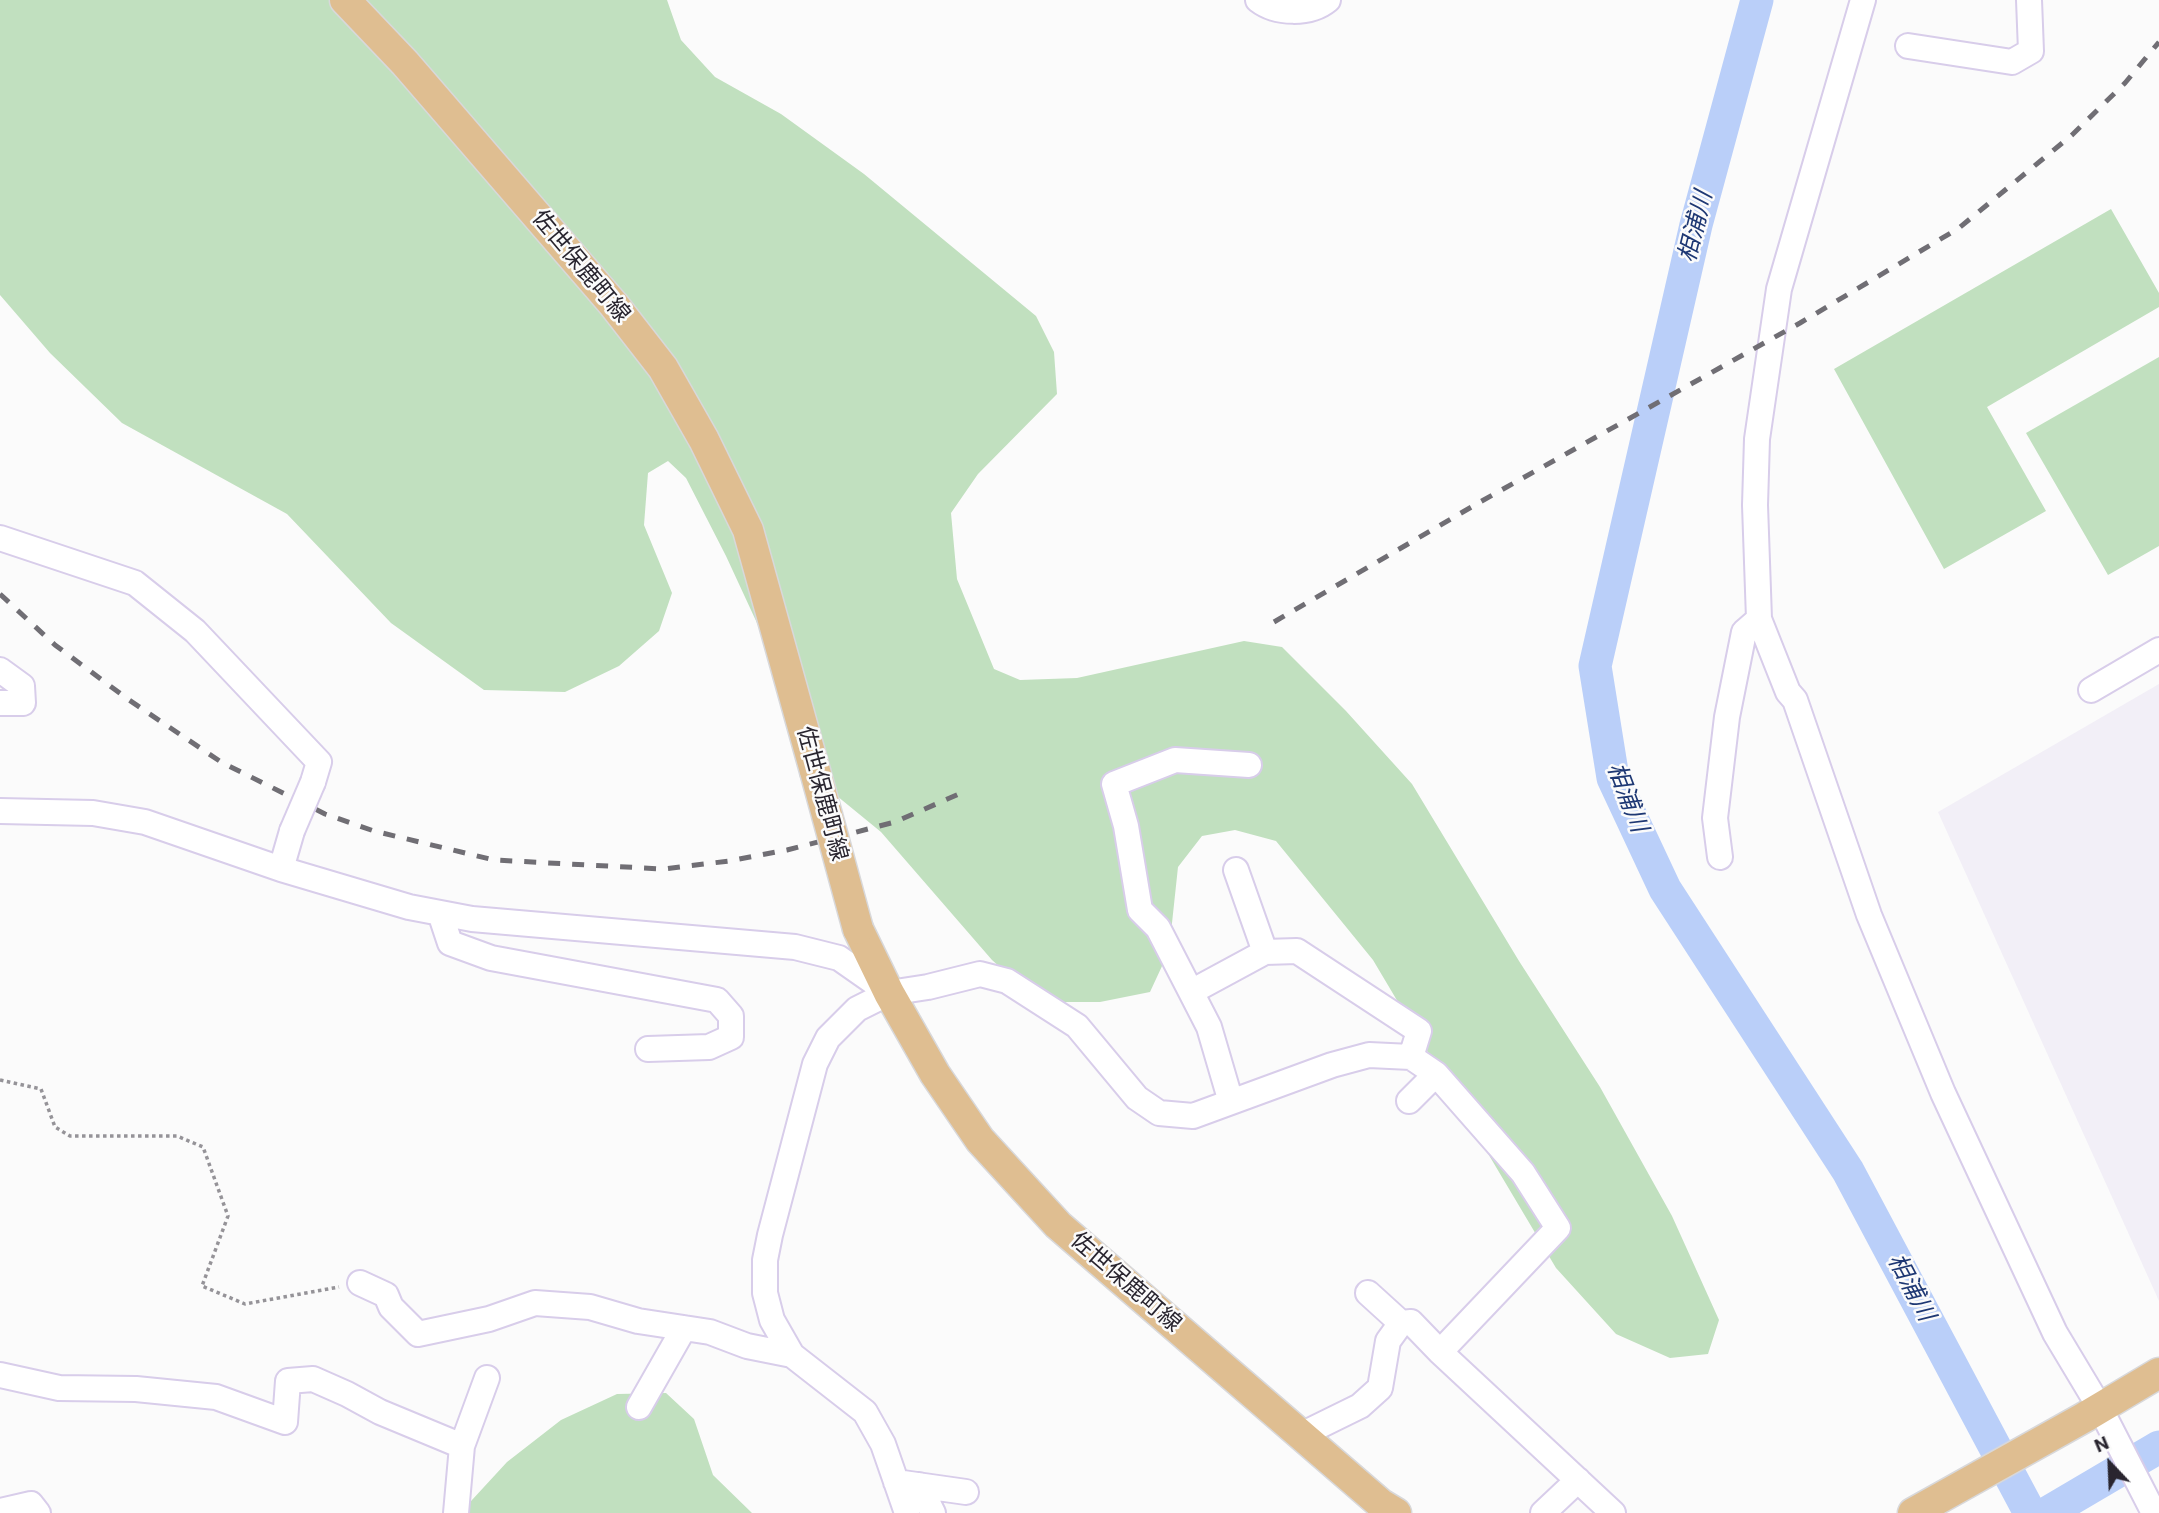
<!DOCTYPE html>
<meta charset="utf-8">
<style>
body{margin:0}
#map{position:relative;width:2159px;height:1513px;overflow:hidden;background:#fbfbfb;font-family:Roboto,sans-serif}
canvas{display:block}
.north{position:absolute;left:2075px;top:1429px;width:70px;height:70px;-webkit-text-stroke:5px #fbfbfb;paint-order:stroke;rotate:337deg;font-size:19px;font-weight:700;line-height:28px;text-align:center;color:#29252f}
.north::after{content:'';display:block;margin:auto;width:24px;height:32px;background:#29252f;clip-path:polygon(50% 0,100% 100%,50% 72%,0 100%)}
</style>
<div id="map">
<canvas width="2159" height="1513"></canvas>
<div class="north">N</div>
</div>
<script>
const c = document.querySelector('canvas').getContext('2d');
c.lineJoin = 'round';
function paint(path, color) { c.fillStyle = color; c.fill(path, 'evenodd'); }
function stroke(path, color, width, dash) { c.strokeStyle = color; c.lineWidth = width; c.lineCap = dash ? 'butt' : 'round'; c.setLineDash(dash || []); c.stroke(path); }
function write(font, color, halo, rows, align = 'center') {
  c.font = font + ' Roboto,"Noto Sans JP",sans-serif'; c.lineWidth = 5; c.setLineDash([]); c.textBaseline = 'middle'; c.strokeStyle = halo; c.fillStyle = color; for (const [text, x, y, turn = 0] of rows) {
    c.save(); c.translate(x, y); c.rotate((+turn || 0) * Math.PI / 180); c.textAlign = isNaN(turn) ? turn : align; if (halo) c.strokeText(text, 0, 0); c.fillText(text, 0, 0); c.restore();
  }
}
paint(new Path2D(`
 M 2159,684 L 2159,1301 L 1938,812 Z`), '#f2eff7');
paint(new Path2D(`
 M 0,0 L 667,0 L 681,40 L 715,77 L 781,114 L 864,174 L 1036,316 L 1054,352 L 1057,394 L 978,474 L 951,513 L 957,579 L 994,669 L 1020,680 L 1077,678 L 1244,641 L 1282,647 L 1346,711 L 1412,784 L 1519,961 L 1600,1087 L 1672,1216 L 1719,1320 L 1708,1354 L 1670,1358 L 1616,1334 L 1556,1268 L 1373,960 L 1276,841 L 1235,830 L 1202,836 L 1178,867 L 1169,951 L 1150,992 L 1100,1002 L 1039,1002 L 992,960 L 881,832 L 837,796 L 726,556 L 686,478 L 668,461 L 648,473 L 644,525 L 672,593 L 659,631 L 619,666 L 565,692 L 484,690 L 391,623 L 287,514 L 122,423 L 50,353 L 0,295 Z
 M 2111,209 L 2159,293 L 2159,307 L 1987,407 L 2046,511 L 1944,569 L 1834,369 Z
 M 2159,357 L 2159,546 L 2108,575 L 2026,433 Z
 M 666,1393 L 694,1419 L 713,1475 L 752,1513 L 460,1513 L 507,1462 L 561,1420 L 617,1394 Z`), '#c1e0bf');
stroke(new Path2D(`
 M 1757,0 L 1696,225 L 1595,666 L 1613,778 L 1665,889 L 1848,1171 L 2030,1513
 M 2047,1513 L 2159,1447`), '#bacff9', 33);
const minor = new Path2D(`
 M 1258,0 C 1276,14 1310,15 1328,0
 M 1863,0 L 1779,289 L 1757,439 L 1755,505 L 1759,619 L 1788,692 L 1795,700 L 1869,915 L 1943,1093 L 2055,1333 L 2100,1408 L 2154,1513
 M 1908,46 L 2012,62 L 2031,51 L 2029,0
 M 0,538 L 135,583 L 195,631 L 319,762 L 313,782
 M 0,670 L 22,686 L 23,703 L 0,703
 M 2091,690 L 2159,650
 M 0,811 L 93,813 L 145,822 L 281,869 L 409,907 L 472,919 L 795,947 L 839,958 L 889,993
 M 1720,857 L 1715,818 L 1727,717 L 1744,632 L 1759,619
 M 281,869 L 292,831
 M 1236,870 L 1265,952
 M 440,913 L 450,943 L 491,958 L 717,1000 L 731,1016 L 731,1037 L 709,1047 L 648,1049
 M 1191,992 L 1158,928 L 1140,910 L 1126,826 L 1114,784 L 1175,760 L 1249,765
 M 1409,1101 L 1436,1074
 M 1231,1102 L 1209,1027 L 1191,992 L 1265,952 L 1297,951 L 1419,1031 L 1411,1057
 M 360,1283 L 386,1295 L 391,1307 L 418,1334 L 489,1319 L 535,1303 L 590,1307 L 638,1321 L 710,1332 L 747,1346 L 792,1355
 M 1368,1293 L 1401,1323 L 1411,1322 L 1440,1352
 M 0,1375 L 59,1388 L 136,1389 L 216,1397 L 285,1422 L 288,1381 L 313,1379 L 347,1394 L 380,1412 L 462,1446
 M 639,1407 L 684,1328
 M 1301,1435 L 1360,1406 L 1380,1388 L 1388,1341 L 1401,1323
 M 896,1482 L 966,1492
 M 919,1485 L 933,1513
 M 0,1511 L 31,1504 L 38,1513
 M 456,1513 L 462,1446 L 487,1378
 M 907,1513 L 883,1444 L 865,1412 L 792,1355 L 772,1320 L 765,1293 L 765,1260 L 770,1235 L 815,1064 L 828,1038 L 857,1009 L 889,993 L 928,987 L 980,974 L 1007,981 L 1077,1026 L 1137,1098 L 1159,1113 L 1193,1116 L 1332,1065 L 1369,1055 L 1411,1057 L 1436,1074 L 1523,1173 L 1558,1228 L 1440,1352 L 1613,1513
 M 1543,1513 L 1578,1480`);
const major = new Path2D(`
 M 345,0 L 405,63 L 614,305 L 663,368 L 704,440 L 748,530 L 815,771
 M 858,929 L 889,993 L 935,1074 L 980,1140 L 1058,1225 L 1381,1504 L 1396,1513
 M 1913,1513 L 2085,1417 L 2159,1373`);
stroke(minor, '#d8cdea', 28);
stroke(major, '#d8d8da', 33);
stroke(new Path2D(`
 M 0,1080 L 41,1089 L 55,1127 L 70,1136 L 177,1136 L 203,1147 L 228,1216 L 202,1286 L 245,1304 L 339,1287`), '#959398', 3.5, [3.5, 3.5]);
stroke(minor, '#fff', 24);
stroke(major, '#dfbe91', 30);
stroke(new Path2D(`
 M 0,594 L 55,645 L 129,700 L 221,762 L 325,814 L 374,831 L 494,860 L 663,869 L 729,861 L 787,850 L 895,822 L 968,790
 M 1274,622 L 1480,502 L 1800,323 L 1959,228 L 2072,135 L 2125,83 L 2159,42`), '#706e74', 5, [12, 12]);
const minorBridge = new Path2D(`
 M 292,831 L 313,782`);
const majorBridge = new Path2D(`
 M 815,771 L 858,929`);
stroke(minorBridge, '#d8cdea', 28, []);
stroke(majorBridge, '#d8d8da', 33, []);
stroke(minorBridge, '#fff', 24);
stroke(majorBridge, '#dfbe91', 30);
write('23px', '#29252f', '#fbfbfb', [
 ["佐世保鹿町線",580,267,50],
 ["佐世保鹿町線",821,794,75],
 ["佐世保鹿町線",1125,1283,41]
]);
write('italic 24px', '#1e3874', '#fbfbfb', [
 ["相浦川",1697,227,-76],
 ["相浦川",1626,798,69],
 ["相浦川",1910,1288,62]
]);
</script>
